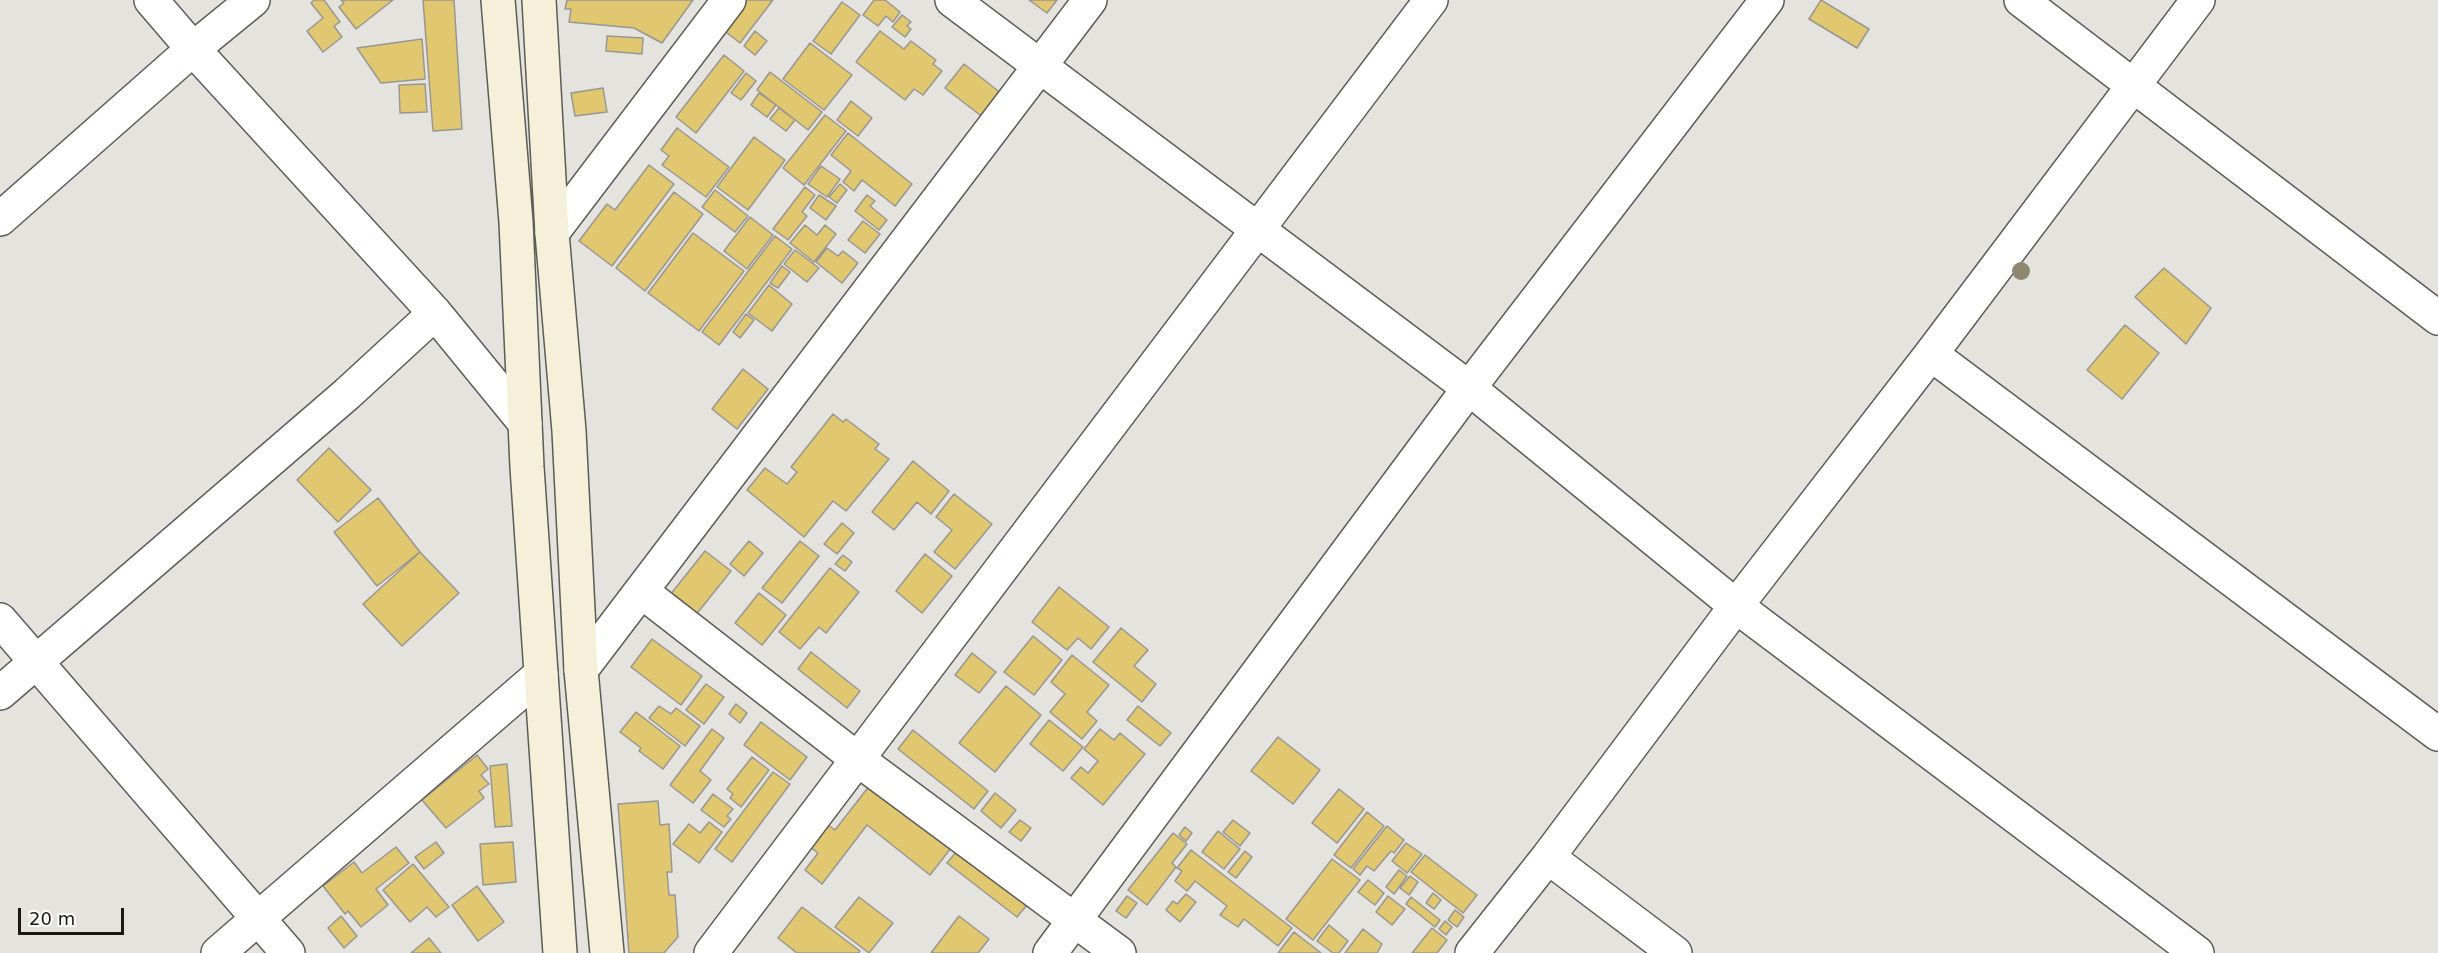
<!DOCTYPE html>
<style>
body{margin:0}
#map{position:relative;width:2438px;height:953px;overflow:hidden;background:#e4e3dd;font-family:"DejaVu Sans",sans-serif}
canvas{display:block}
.scale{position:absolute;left:18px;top:908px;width:106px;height:27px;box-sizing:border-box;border:3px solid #1a1917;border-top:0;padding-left:8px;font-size:18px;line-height:21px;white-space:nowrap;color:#1a1917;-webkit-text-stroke:4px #fff;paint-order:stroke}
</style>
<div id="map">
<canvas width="2438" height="953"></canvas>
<div class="scale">20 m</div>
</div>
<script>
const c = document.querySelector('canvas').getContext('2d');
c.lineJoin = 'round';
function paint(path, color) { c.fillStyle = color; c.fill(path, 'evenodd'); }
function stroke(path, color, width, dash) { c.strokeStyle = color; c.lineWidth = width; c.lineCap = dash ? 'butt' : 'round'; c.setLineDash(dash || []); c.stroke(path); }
const building = new Path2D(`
 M 314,0 L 324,0 L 340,22 L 334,26 L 342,37 L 323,52 L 307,31 L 323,18 L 311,3 Z
 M 341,0 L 393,0 L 356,29 L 339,7 L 344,3 Z
 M 423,0 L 454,0 L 462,129 L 433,131 Z
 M 567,0 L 693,0 L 662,43 L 634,28 L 569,22 L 571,9 L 565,9 Z
 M 744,0 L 773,0 L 740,43 L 722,29 Z
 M 874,0 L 885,0 L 900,12 L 893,22 L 886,16 L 878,26 L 863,15 Z
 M 1029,0 L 1057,0 L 1047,13 Z
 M 1821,0 L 1869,29 L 1857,48 L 1809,19 Z
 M 842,2 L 860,15 L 831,54 L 813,41 Z
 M 902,15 L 911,22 L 907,26 L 911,29 L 905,37 L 892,27 Z
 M 755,31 L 767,41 L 755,55 L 744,46 Z
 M 880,31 L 904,49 L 911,41 L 936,60 L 933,64 L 942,71 L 923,95 L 914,89 L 905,100 L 856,62 Z
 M 607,36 L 643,38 L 642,54 L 606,51 Z
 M 422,39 L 425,79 L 381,83 L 357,48 Z
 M 810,43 L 852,75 L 824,110 L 783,79 Z
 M 724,55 L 744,71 L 696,133 L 676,117 Z
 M 964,64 L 1007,98 L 989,122 L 945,88 Z
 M 770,72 L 822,112 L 808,130 L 757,90 Z
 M 746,73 L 756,81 L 741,100 L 731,93 Z
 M 425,84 L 427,112 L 400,113 L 399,85 Z
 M 603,88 L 607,112 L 575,116 L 571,93 Z
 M 759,93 L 776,105 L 767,117 L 751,105 Z
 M 851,101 L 872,118 L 858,136 L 837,120 Z
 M 779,108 L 795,120 L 786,131 L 770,119 Z
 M 825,115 L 846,131 L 804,185 L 783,168 Z
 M 677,128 L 729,167 L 706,197 L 662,165 L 669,156 L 661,150 Z
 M 848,133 L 912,184 L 895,206 L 862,180 L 854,191 L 843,182 L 851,171 L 831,155 Z
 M 754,137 L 785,160 L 748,210 L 717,187 Z
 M 649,165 L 674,184 L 612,266 L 579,241 L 607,204 L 615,210 Z
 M 821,166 L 840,179 L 827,197 L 808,184 Z
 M 840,184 L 847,190 L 837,203 L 829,197 Z
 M 805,187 L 815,195 L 802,212 L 807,216 L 788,240 L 773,229 Z
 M 715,190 L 748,216 L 735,232 L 702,207 Z
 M 674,192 L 703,214 L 645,291 L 616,268 Z
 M 819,195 L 836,206 L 826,220 L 810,208 Z
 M 867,195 L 875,201 L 870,206 L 887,220 L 879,230 L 855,211 Z
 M 750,217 L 773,235 L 747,269 L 724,251 Z
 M 863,221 L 880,234 L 865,253 L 848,240 Z
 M 805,225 L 817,235 L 825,225 L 836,234 L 814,262 L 790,243 Z
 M 693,233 L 744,271 L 699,331 L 648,293 Z
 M 775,236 L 792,249 L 719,345 L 702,332 Z
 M 827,248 L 838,256 L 843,251 L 858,263 L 842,283 L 816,262 Z
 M 795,250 L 819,268 L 807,282 L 784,264 Z
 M 782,266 L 790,272 L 778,288 L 770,283 Z
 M 2164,268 L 2211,308 L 2186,344 L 2135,297 Z
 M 769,285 L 792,304 L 772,331 L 748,313 Z
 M 746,314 L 754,320 L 740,338 L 733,332 Z
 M 2125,325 L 2159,353 L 2122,399 L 2087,370 Z
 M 743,369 L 768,389 L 737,429 L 712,409 Z
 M 833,414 L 843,422 L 846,419 L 879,444 L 875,449 L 889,459 L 846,511 L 833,501 L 804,537 L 747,490 L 765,468 L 787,484 L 797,472 L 791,467 Z
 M 329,448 L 371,490 L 338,522 L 297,480 Z
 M 913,461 L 949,491 L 931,514 L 917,502 L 894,530 L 872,512 Z
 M 954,494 L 992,524 L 955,569 L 934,552 L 952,530 L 936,517 Z
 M 378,498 L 420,552 L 377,586 L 334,532 Z
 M 842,523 L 854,533 L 837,554 L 824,544 Z
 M 749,541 L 763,553 L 744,576 L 730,564 Z
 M 800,541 L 819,556 L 782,603 L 762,588 Z
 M 705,551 L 731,571 L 695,616 L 670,595 Z
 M 420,552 L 459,593 L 402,646 L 363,604 Z
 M 925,554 L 952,576 L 922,613 L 896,591 Z
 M 843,555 L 852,562 L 845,571 L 835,564 Z
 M 830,568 L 859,592 L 826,633 L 819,627 L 800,649 L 779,632 Z
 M 1059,587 L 1109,627 L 1091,649 L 1078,638 L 1067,650 L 1032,622 Z
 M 759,593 L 786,615 L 762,645 L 735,623 Z
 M 1121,628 L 1148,650 L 1134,666 L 1156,684 L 1142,702 L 1093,662 Z
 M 1033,636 L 1062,660 L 1034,695 L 1004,672 Z
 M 652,639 L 702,676 L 681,705 L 631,667 Z
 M 811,652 L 860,691 L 847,708 L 798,669 Z
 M 972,653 L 996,672 L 979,693 L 955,675 Z
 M 1072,655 L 1109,685 L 1087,712 L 1097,721 L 1082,739 L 1050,712 L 1065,694 L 1051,682 Z
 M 706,684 L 724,697 L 704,724 L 686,710 Z
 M 1006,686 L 1041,715 L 995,772 L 959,743 Z
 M 736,704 L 747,713 L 740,723 L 729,714 Z
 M 659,706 L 671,714 L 676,708 L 700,726 L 685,746 L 649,718 Z
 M 1138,706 L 1171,733 L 1160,746 L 1127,720 Z
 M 636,712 L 680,746 L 663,769 L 639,751 L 641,748 L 620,732 Z
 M 1049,720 L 1083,747 L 1063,771 L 1030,744 Z
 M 761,722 L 807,757 L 790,780 L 744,745 Z
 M 712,729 L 724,738 L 700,771 L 711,780 L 693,803 L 670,785 Z
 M 1100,729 L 1114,740 L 1120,733 L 1145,754 L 1103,805 L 1071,778 L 1081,767 L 1088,773 L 1098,761 L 1084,749 Z
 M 913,730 L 988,791 L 974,809 L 898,749 Z
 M 1278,737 L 1320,770 L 1293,804 L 1251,771 Z
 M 477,755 L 488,769 L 481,775 L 489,784 L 479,791 L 484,798 L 446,828 L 422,800 Z
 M 752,757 L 769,770 L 741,807 L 730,798 L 733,794 L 727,789 Z
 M 507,764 L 512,826 L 495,827 L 490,766 Z
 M 773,772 L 790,784 L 732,862 L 715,849 Z
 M 870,785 L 951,848 L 930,875 L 867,825 L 822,884 L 805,870 L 818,853 L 806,844 L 824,822 L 835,830 Z
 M 1339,789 L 1364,809 L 1337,843 L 1312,823 Z
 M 995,793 L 1016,810 L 1001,828 L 981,811 Z
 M 713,794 L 733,809 L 727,816 L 731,819 L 724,827 L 701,810 Z
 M 658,801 L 660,825 L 669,824 L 672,872 L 667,872 L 669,895 L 675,895 L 678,937 L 664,953 L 629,953 L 618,804 Z
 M 1367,812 L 1384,826 L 1351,868 L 1334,855 Z
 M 1020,820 L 1031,828 L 1021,841 L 1009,832 Z
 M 1233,820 L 1250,833 L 1240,846 L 1223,832 Z
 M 709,822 L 722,832 L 699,863 L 673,844 L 689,824 L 700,833 Z
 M 1387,826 L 1404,840 L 1394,853 L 1391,851 L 1374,871 L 1367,866 L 1360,875 L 1353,869 Z
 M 1185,827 L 1192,833 L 1186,841 L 1179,835 Z
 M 1218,831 L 1240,849 L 1224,869 L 1202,852 Z
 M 1173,833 L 1187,844 L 1172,863 L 1176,867 L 1147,905 L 1128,890 Z
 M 436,842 L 444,853 L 424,869 L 415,857 Z
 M 513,842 L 516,882 L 483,885 L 480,844 Z
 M 1406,843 L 1422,854 L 1407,873 L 1392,861 Z
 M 396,847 L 409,863 L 376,889 L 388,905 L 361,927 L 348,911 L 345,914 L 323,886 L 354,862 L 362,873 Z
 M 1191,850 L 1292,928 L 1278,946 L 1244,919 L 1238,927 L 1220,915 L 1227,906 L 1195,881 L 1187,891 L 1175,881 L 1182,871 L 1177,868 Z
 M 957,851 L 1027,905 L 1017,917 L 947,863 Z
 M 1245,851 L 1252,857 L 1236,878 L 1228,872 Z
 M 1425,855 L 1477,895 L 1463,913 L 1411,872 Z
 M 1332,859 L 1360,880 L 1313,940 L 1286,919 Z
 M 413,864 L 449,907 L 436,917 L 427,907 L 410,922 L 383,890 Z
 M 1399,870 L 1407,876 L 1394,894 L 1386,887 Z
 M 1410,876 L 1418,882 L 1409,895 L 1400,888 Z
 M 1368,880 L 1384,893 L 1375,905 L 1358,892 Z
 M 477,886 L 504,922 L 478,941 L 452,905 Z
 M 1433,893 L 1441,900 L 1434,909 L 1426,903 Z
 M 1186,894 L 1196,902 L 1180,922 L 1166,910 L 1173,901 L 1177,904 Z
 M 1127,896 L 1137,903 L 1126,918 L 1116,911 Z
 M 1388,896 L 1405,909 L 1392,925 L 1376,912 Z
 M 859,897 L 893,923 L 869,953 L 835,927 Z
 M 1411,897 L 1440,920 L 1435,927 L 1406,904 Z
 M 802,907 L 860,951 L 859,953 L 797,953 L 778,938 Z
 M 1455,910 L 1464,917 L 1457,927 L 1448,920 Z
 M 341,916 L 357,936 L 344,948 L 328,928 Z
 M 959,916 L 989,939 L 978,953 L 931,953 Z
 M 1445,921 L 1452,927 L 1446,935 L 1439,929 Z
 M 1329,925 L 1348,941 L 1339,953 L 1333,953 L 1317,941 Z
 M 1432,928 L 1447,940 L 1437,953 L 1412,953 Z
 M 1363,929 L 1382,944 L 1377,953 L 1345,953 Z
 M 1294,932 L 1321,953 L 1278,953 Z
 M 429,938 L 441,953 L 411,953 Z`);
paint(building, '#e1c76f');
stroke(building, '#999792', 1.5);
const street = new Path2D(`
 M 151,0 L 193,49 L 435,313 L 525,423
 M 952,0 L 1469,388 L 1736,606 L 2197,953
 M 2021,0 L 2438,318
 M 0,219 L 193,49 L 253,0
 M 552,233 L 729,0
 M 1931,354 L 2438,734
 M 641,591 L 856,758 L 1119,953
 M 0,620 L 288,953
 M 581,670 L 1090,0
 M 0,693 L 347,394 L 435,313
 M 1548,857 L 1675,953
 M 218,953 L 541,674
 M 711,953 L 1431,0
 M 1050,953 L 1469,388 L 1767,0
 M 1472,953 L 1548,857 L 1736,606 L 1931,354 L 2198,0`);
const secondary = new Path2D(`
 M 498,0 L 516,222 L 527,467 L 560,953
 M 539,0 L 552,233 L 569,431 L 581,670 L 607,953`);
stroke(street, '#5d5c57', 36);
stroke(secondary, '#5d5c57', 36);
stroke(street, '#fff', 33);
stroke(secondary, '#f6f0db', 33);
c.fillStyle = '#8f8871';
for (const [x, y] of [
 [2021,271]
]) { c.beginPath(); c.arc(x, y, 9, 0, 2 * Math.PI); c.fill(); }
</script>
